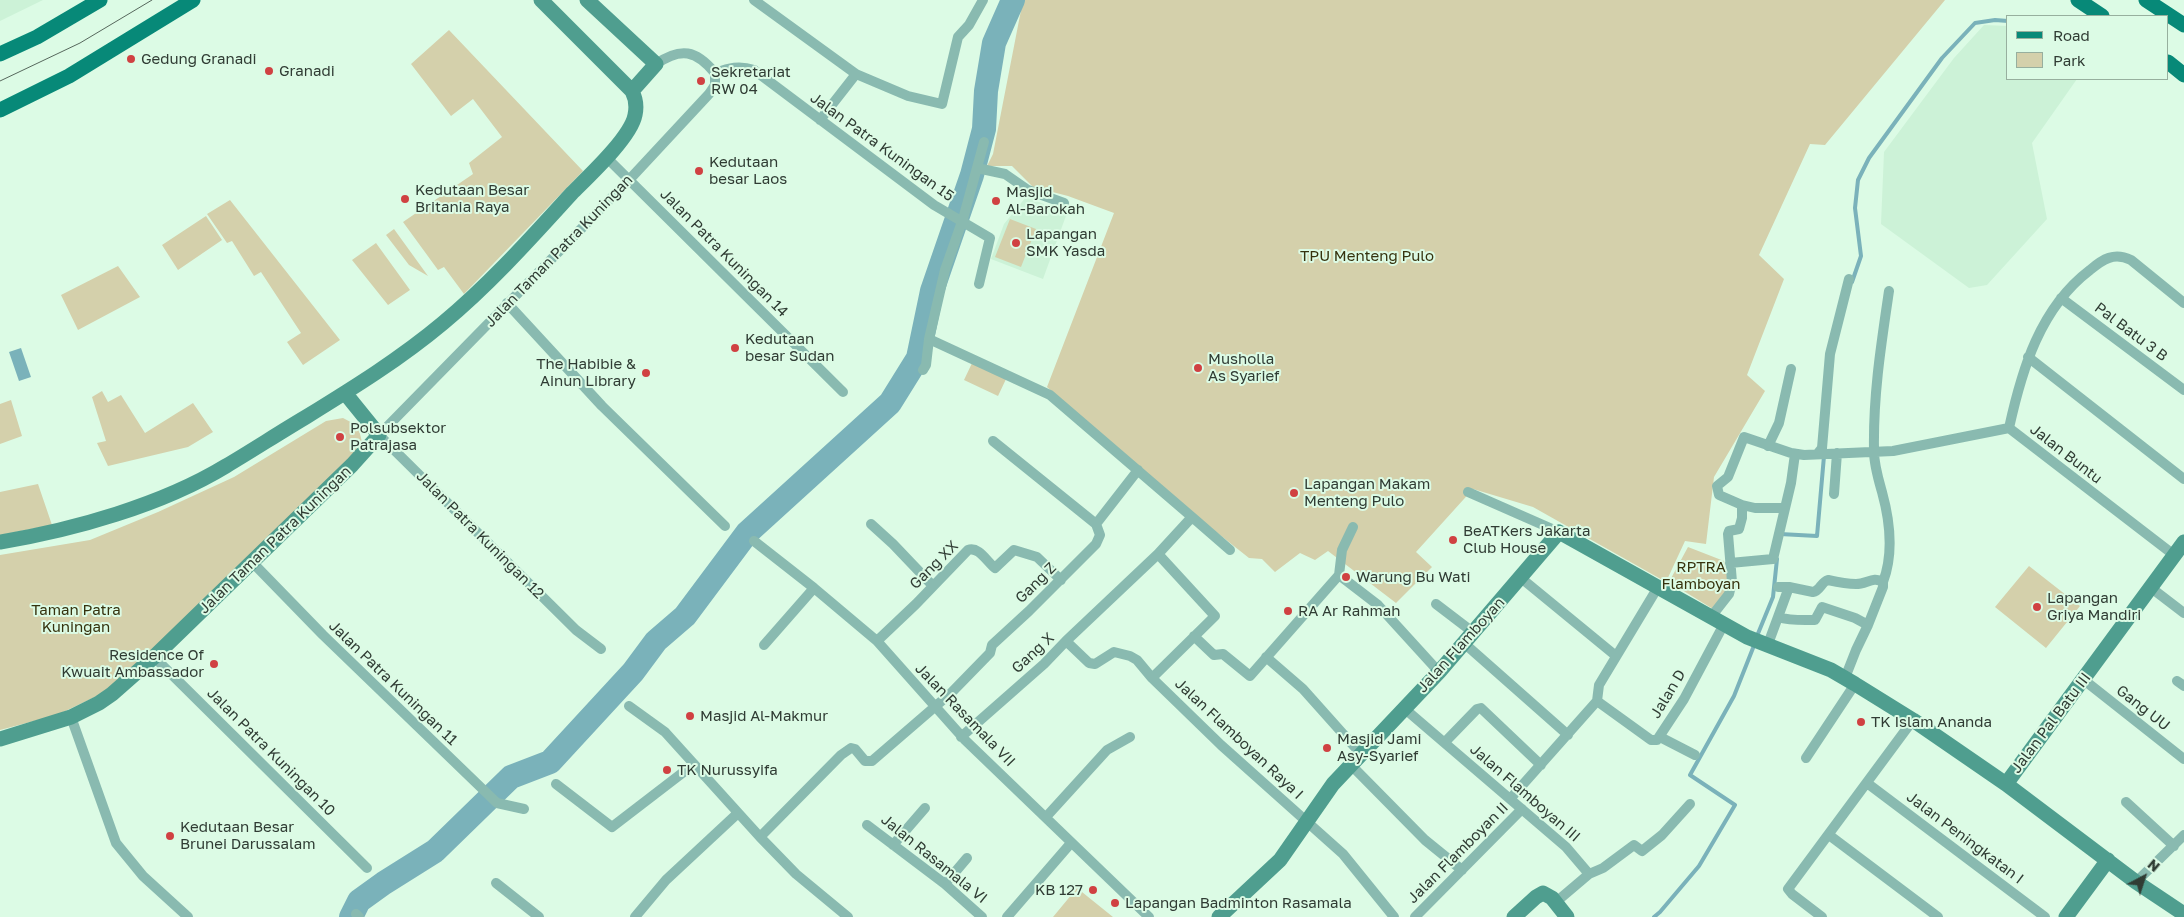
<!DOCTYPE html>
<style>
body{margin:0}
#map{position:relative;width:2184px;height:917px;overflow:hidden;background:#dcfbe5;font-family:"Golos Text",sans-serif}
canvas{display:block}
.legend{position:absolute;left:2006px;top:15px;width:162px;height:65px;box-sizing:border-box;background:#dcfbe5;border:1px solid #97af9e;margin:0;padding:6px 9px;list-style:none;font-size:15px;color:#303c34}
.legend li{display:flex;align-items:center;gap:10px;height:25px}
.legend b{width:25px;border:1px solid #97af9e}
.north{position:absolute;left:2119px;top:852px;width:50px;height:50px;-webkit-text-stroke:4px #dcfbe5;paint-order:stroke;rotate:40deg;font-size:14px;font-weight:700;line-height:20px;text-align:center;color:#303c34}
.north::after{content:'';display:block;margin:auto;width:18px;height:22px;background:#303c34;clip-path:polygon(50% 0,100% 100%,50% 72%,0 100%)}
</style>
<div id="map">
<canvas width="2184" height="917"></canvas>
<ul class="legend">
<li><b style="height:6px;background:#078978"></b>Road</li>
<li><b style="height:14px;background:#d4d0ab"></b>Park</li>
</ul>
<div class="north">N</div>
</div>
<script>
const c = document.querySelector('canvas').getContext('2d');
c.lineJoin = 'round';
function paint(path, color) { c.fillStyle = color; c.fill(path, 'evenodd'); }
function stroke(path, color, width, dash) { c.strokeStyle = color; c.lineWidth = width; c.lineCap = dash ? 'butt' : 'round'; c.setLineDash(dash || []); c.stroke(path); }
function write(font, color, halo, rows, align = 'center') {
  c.font = font + ' "Golos Text",sans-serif'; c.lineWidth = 4; c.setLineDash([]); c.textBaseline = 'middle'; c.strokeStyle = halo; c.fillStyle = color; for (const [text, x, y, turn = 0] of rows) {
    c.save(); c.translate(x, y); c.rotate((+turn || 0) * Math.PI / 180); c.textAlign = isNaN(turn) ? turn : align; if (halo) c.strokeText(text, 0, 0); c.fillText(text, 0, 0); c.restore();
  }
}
paint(new Path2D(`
 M 0,0 L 43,0 L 0,21 Z
 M 1984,25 L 2008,26 L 2008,79 L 2077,79 L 2032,143 L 2047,219 L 1987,285 L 1969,288 L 1881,224 L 1884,152 L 1954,58 Z
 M 1026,197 L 1067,213 L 1043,279 L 991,259 L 1004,224 Z`), '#ccf2d7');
paint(new Path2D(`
 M 1023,0 L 1945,0 L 1825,145 L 1810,144 L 1759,255 L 1784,279 L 1747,375 L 1765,391 L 1714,477 L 1706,544 L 1685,541 L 1666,582 L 1533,507 L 1473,489 L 1416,552 L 1432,567 L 1396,603 L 1328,551 L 1315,560 L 1300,553 L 1275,572 L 1262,559 L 1249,558 L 1138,470 L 1047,387 L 1114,213 L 1068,196 L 1033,187 L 1012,166 L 987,166 L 993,154 Z
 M 449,30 L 583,171 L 464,294 L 444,267 L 438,270 L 403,222 L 473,174 L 469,163 L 502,137 L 473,99 L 451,116 L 411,64 Z
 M 230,200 L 340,340 L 303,365 L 287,342 L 301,333 L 261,272 L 254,276 L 232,241 L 227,243 L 207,214 Z
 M 206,216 L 222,240 L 178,270 L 162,245 Z
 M 1010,219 L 1036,229 L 1021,267 L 995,257 Z
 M 394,229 L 428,276 L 409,265 L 386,235 Z
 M 376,243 L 410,290 L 388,305 L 352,260 Z
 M 118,266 L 140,297 L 78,330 L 61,295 Z
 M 973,361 L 1007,377 L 998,396 L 964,380 Z
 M 102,391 L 108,402 L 121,395 L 145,433 L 193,403 L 213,432 L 188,447 L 108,466 L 97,443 L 106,441 L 92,397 Z
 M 11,400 L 22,436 L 0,444 L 0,404 Z
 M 343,418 L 358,426 L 362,442 L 356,454 L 137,666 L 99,695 L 57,715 L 0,730 L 0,555 L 90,540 L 158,512 L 234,477 L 326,421 Z
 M 38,484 L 52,525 L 0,535 L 0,492 Z
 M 1688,547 L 1724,561 L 1729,587 L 1713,609 L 1669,582 Z
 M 2029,566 L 2080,606 L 2046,648 L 1995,607 Z
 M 1077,888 L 1113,917 L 1053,917 Z`), '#d4d0ab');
paint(new Path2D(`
 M 21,348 L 31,377 L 19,381 L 9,352 Z`), '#7ab2ba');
stroke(new Path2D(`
 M 1852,282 L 1861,256 L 1855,208 L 1858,180 L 1869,158 L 1942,58 L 1975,23 L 1995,20 L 2008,21
 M 1780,534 L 1817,536 L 1824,456
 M 1757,636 L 1773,597 L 1777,559
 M 1654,917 L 1660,912 L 1699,866 L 1735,805 L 1690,775 L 1734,696 L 1755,643`), '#7ab2ba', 4);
stroke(new Path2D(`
 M 351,917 L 359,901 L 384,883 L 435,851 L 511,777 L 550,762 L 633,672 L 656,641 L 685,616 L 747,533 L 890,403 L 918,358 L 932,291 L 972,175 L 984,129 L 986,91 L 994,43 L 1013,0`), '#7ab2ba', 24);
stroke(new Path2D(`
 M 754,0 L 856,74 L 908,96 L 942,104 L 958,37 L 969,25 L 983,0
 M 656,64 C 681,47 696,50 715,73
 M 715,73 C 729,68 739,65 754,70 L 934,205 L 990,238 L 979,284
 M 820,120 L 856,74
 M 984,142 L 963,219 L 945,270 L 929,339 L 1050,395 L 1192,517 L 1158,554
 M 606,157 L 843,392
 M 977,168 L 1005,174 L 1028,190 L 1064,203
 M 2061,298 L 2184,390
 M 507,303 L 602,406 L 725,526
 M 2028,357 L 2184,479
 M 923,370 L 926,365 L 929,339
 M 993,441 L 1096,524
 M 1768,446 L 1779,423 L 1791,369
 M 1818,453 L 1822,448 L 1830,354 L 1849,279
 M 1468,492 L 1559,532
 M 1834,494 L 1837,453
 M 1742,505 L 1755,508 L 1784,508
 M 1192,517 L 1230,550
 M 871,524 L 893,544 L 933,586
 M 754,541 L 814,588 L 877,641 L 965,740 L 1149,917
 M 2174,555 L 2009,428 C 2022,369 2040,308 2090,270 C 2103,259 2114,252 2131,260 L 2184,303
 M 252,562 L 323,635 L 497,803 L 524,809
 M 1730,563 L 1773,559 L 1791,483 L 1795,454
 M 1339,575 L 1378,605 L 1439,672
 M 1339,575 L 1342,550 L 1353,527
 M 1521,578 L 1616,656
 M 1883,582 C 1894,553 1890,521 1882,492 C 1878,478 1874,465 1874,451 C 1873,396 1881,345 1889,291
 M 1778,587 L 1789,587 L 1813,592 C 1820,591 1821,582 1828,580 C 1837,582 1847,584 1856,584 C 1867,584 1873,576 1883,582 L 1883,587 L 1868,625
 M 2150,587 L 2184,613
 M 1436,604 L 1474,633
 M 1711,617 L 1729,594 L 1732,582 L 1728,534 L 1729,531 L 1739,529 L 1742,518 L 1742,505 L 1719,495 L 1717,486 L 1728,477 L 1744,437 L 1791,453 L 1804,455 L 1893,451 L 2009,428
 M 1778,617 L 1789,587
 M 1194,636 L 1214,655 L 1223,654 L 1250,676 L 1339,575
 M 877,641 L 916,604 L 968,550 C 979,546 987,562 995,568 L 1014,550 L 1037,557 L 1061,580
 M 1066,641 L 1158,554 L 1215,616 L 1152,678
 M 1465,644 L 1568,735
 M 1768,644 L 1778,617 C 1791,621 1802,620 1815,620 L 1822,607 L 1855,618 L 1868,625 L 1856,650 L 1845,678
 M 764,645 L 814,588
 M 601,649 L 576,630 L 379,435 L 629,180 L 709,94 L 715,85 L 715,73
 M 154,657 L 367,868
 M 1266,657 L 1303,689 L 1361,754
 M 2084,680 L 2184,759
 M 2177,681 L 2184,686
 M 1597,701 L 1651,740 L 1657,740 L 1684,699 L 1724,624
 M 629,706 L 665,732 L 760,837 L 796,874 L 848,917
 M 1405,709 L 1566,847 L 1589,874
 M 71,717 L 116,843 L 143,876 L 188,917
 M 961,737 L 1044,664 L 1066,641 L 1089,663 L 1095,664 L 1114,652 L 1130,656 L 1137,660 L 1152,678 L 1221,745 L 1343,854 L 1394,917
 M 1660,737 L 1695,755
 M 1445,742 L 1477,709 L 1481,708 L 1541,765
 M 1806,758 L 1855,684
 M 1351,765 L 1425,840 L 1462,870
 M 1867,783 L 2045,917
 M 556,784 L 612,827 L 694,764
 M 1510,799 L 1597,701 L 1599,685 L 1658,587
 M 2126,802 L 2174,846
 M 1046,817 L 1107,750 L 1130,737
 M 867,825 L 945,884 L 982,917
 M 1829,835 L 1938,917
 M 760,837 L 841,755 L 851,748 L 855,749 L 865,761 L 872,761 L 952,692 L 990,653 L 992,645 L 1029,611 L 1096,544 L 1100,535 L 1096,524 L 1138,470
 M 893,845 L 925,808
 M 2136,882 L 2184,835
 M 496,883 L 539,917
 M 945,884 L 967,858
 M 1556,902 L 1589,874 L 1603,868 L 1634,845 L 1642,851 L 1662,835 L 1690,804
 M 356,914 L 359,917
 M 635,917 L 666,880 L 738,813
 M 1007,917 L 1071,843
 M 1415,917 L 1522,809
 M 1822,917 L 1792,894 L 1788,889 L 1913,720`), '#89bab0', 10);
stroke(new Path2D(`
 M 587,0 L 656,64 L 632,91
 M 0,542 C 73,530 162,505 226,466 C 253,450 279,433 306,417 C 353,388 400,359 443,323 C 490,284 531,238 572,193 C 589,176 631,137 635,115 C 637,106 636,99 632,91 L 541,0
 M 0,739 L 71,717 L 99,703 L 112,694 L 154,657 L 352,465 L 379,435 L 345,393
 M 2006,784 L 2184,542
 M 1219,917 L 1280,860 L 1333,784 L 1439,672 L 1559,532 L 1747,637 L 1831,670 L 1855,684 L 1913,720 L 2006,784 L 2136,882 L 2184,914
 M 1514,917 L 1536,897 L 1543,893 L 1552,898 L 1567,917
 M 2066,917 L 2108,860`), '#4f9e8f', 15);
stroke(new Path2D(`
 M 2078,0 L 2102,16
 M 2146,0 L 2184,25
 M 0,54 L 37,37 L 100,0
 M 2168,62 L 2184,75
 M 0,110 L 69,76 L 193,0`), '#078978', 15);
stroke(new Path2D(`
 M 0,81 L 80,43 L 152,0`), '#56675c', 1);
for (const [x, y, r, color] of [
 [131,59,5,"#d04142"],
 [269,71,5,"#d04142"],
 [701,81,5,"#d04142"],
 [699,171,5,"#d04142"],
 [405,199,5,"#d04142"],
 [996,201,5,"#d04142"],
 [1016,243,5,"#d04142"],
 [735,348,5,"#d04142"],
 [1198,368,5,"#d04142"],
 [646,373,5,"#d04142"],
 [340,437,5,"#d04142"],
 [1294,493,5,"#d04142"],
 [1453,540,5,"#d04142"],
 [1346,577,5,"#d04142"],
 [2037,607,5,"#d04142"],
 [1288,611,5,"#d04142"],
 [214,664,5,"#d04142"],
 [690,716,5,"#d04142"],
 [1861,722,5,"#d04142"],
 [1327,748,5,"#d04142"],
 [667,770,5,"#d04142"],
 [170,836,5,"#d04142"],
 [1093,890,5,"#d04142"],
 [1115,903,5,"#d04142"]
]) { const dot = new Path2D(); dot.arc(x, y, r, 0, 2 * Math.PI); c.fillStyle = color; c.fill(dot); stroke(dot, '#dcfbe5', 2); }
write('15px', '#303c34', '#dcfbe5', [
 ["Gedung Granadi",141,59],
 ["Granadi",279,71],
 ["Sekretariat",711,72],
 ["RW 04",711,89],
 ["Kedutaan",709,162],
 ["besar Laos",709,179],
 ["Kedutaan Besar",415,190],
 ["Britania Raya",415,207],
 ["Masjid",1006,192],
 ["Al-Barokah",1006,209],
 ["Lapangan",1026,234],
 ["SMK Yasda",1026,251],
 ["Kedutaan",745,339],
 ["besar Sudan",745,356],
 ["Musholla",1208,359],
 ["As Syarief",1208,376],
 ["The Habibie &",636,364,"right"],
 ["Ainun Library",636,381,"right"],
 ["Polsubsektor",350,428],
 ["Patrajasa",350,445],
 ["Lapangan Makam",1304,484],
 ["Menteng Pulo",1304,501],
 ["BeATKers Jakarta",1463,531],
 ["Club House",1463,548],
 ["Warung Bu Wati",1356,577],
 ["Lapangan",2047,598],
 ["Griya Mandiri",2047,615],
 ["RA Ar Rahmah",1298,611],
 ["Residence Of",204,655,"right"],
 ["Kwuait Ambassador",204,672,"right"],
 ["Masjid Al-Makmur",700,716],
 ["TK Islam Ananda",1871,722],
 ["Masjid Jami",1337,739],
 ["Asy-Syarief",1337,756],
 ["TK Nurussyifa",677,770],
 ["Kedutaan Besar",180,827],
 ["Brunei Darussalam",180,844],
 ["KB 127",1083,890,"right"],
 ["Lapangan Badminton Rasamala",1125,903]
], 'left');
write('15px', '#303c34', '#dcfbe5', [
 ["Jalan Patra Kuningan 15",882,147,36],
 ["Jalan Taman Patra Kuningan",559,251,-46],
 ["Jalan Patra Kuningan 14",724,253,45],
 ["Pal Batu 3 B",2131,332,37],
 ["Jalan Buntu",2066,454,38],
 ["Jalan Patra Kuningan 12",480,535,45],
 ["Jalan Taman Patra Kuningan",275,540,-44],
 ["Gang XX",934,565,-45],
 ["Gang Z",1036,583,-45],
 ["Jalan Flamboyan",1461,645,-48],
 ["Gang X",1033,653,-43],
 ["Jalan Patra Kuningan 11",393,683,44],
 ["Jalan D",1668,694,-59],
 ["Gang UU",2143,708,38],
 ["Jalan Rasamala VII",965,715,46],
 ["Jalan Pal Batu III",2051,723,-53],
 ["Jalan Flamboyan Raya I",1239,739,43],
 ["Jalan Patra Kuningan 10",271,752,45],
 ["Jalan Flamboyan III",1525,793,41],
 ["Jalan Peningkatan I",1965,838,37],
 ["Jalan Flamboyan II",1458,853,-45],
 ["Jalan Rasamala VI",934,859,39]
]);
write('15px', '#36320e', '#dcfbe5', [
 ["TPU Menteng Pulo",1367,256],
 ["RPTRA",1701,567],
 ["Flamboyan",1701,584],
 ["Taman Patra",76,610],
 ["Kuningan",76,627]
]);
</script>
